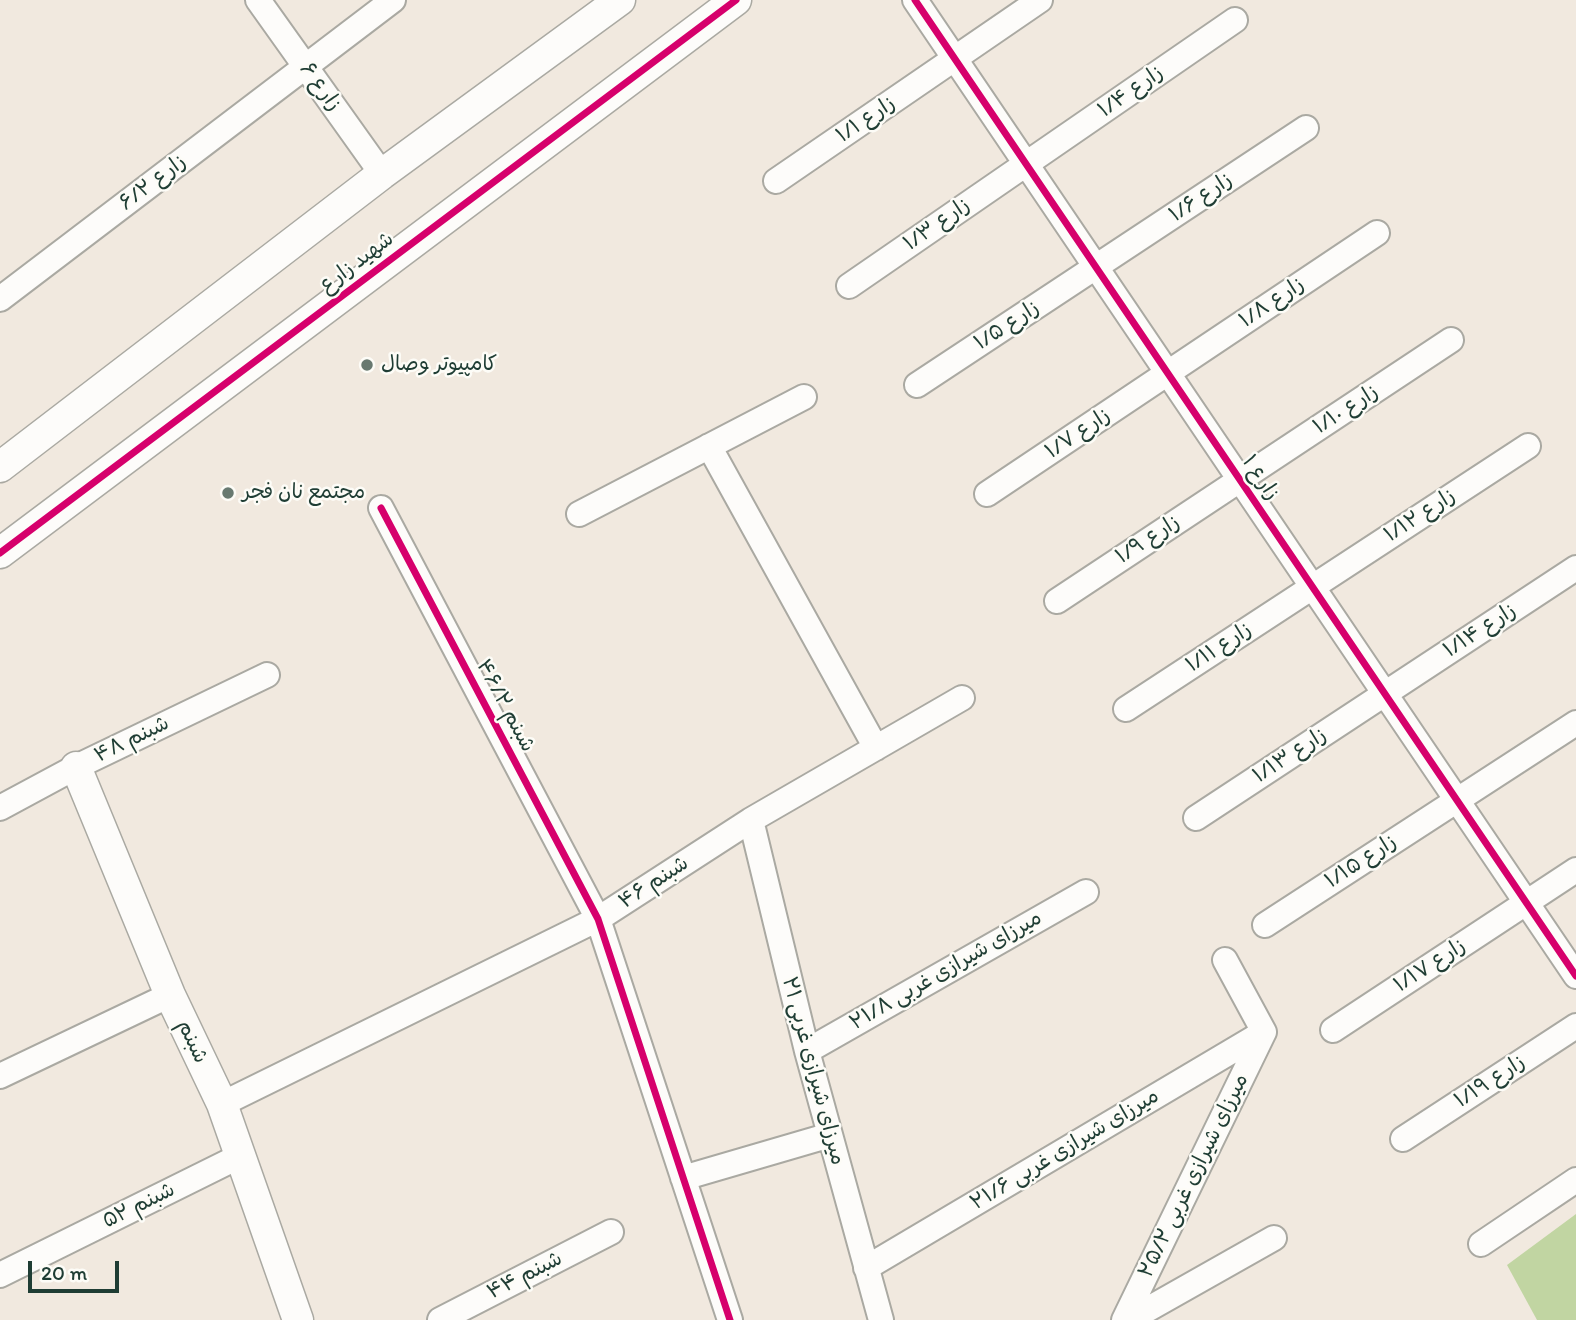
<!DOCTYPE html>
<meta charset="utf-8">
<style>
body{margin:0}
#map{position:relative;width:1576px;height:1320px;overflow:hidden;background:#f1e9df;font-family:Itim,sans-serif}
canvas{display:block}
.scale{position:absolute;left:28px;top:1261px;width:91px;height:32px;box-sizing:border-box;border:4px solid #1f3d34;border-top:0;padding-left:9px;font-size:21px;line-height:24px;white-space:nowrap;color:#1f3d34;-webkit-text-stroke:5px #fdfcf7;paint-order:stroke}
</style>
<div id="map">
<canvas width="1576" height="1320"></canvas>
<div class="scale">20 m</div>
</div>
<script>
const c = document.querySelector('canvas').getContext('2d');
c.lineJoin = 'round';
function paint(path, color) { c.fillStyle = color; c.fill(path, 'evenodd'); }
function stroke(path, color, width, dash) { c.strokeStyle = color; c.lineWidth = width; c.lineCap = dash ? 'butt' : 'round'; c.setLineDash(dash || []); c.stroke(path); }
function write(font, color, halo, rows, align = 'center') {
  c.font = font + ' Itim,"Playpen Sans Arabic",sans-serif'; c.lineWidth = 5; c.setLineDash([]); c.textBaseline = 'middle'; c.strokeStyle = halo; c.fillStyle = color; for (const [text, x, y, turn = 0] of rows) {
    c.save(); c.translate(x, y); c.rotate((+turn || 0) * Math.PI / 180); c.textAlign = isNaN(turn) ? turn : align; if (halo) c.strokeText(text, 0, 0); c.fillText(text, 0, 0); c.restore();
  }
}
paint(new Path2D(`
 M 1576,1214 L 1576,1320 L 1537,1320 L 1507,1265 Z`), '#c1d5a2');
const minor = new Path2D(`
 M 258,0 L 382,174
 M 915,0 L 1576,976
 M 776,181 L 1040,0
 M 849,286 L 1235,20
 M 0,299 L 393,0
 M 917,385 L 1306,128
 M 709,446 L 876,748
 M 987,494 L 1377,233
 M 381,508 L 598,919 L 730,1320
 M 579,514 L 804,397
 M 1057,601 L 1451,340
 M 1126,709 L 1528,446
 M 0,808 L 76,767 L 267,675
 M 1196,818 L 1576,568
 M 751,820 L 807,1051 L 881,1320
 M 1265,925 L 1576,723
 M 1225,960 L 1264,1032
 M 1333,1030 L 1576,870
 M 807,1051 L 1086,892
 M 0,1076 L 170,995
 M 222,1104 L 598,919 L 751,820 L 962,698
 M 1403,1139 L 1576,1026
 M 683,1178 L 820,1138
 M 1481,1244 L 1576,1180
 M 866,1268 L 1264,1032
 M 0,1275 L 240,1156
 M 440,1320 L 611,1232
 M 1124,1320 L 1264,1032
 M 1129,1320 L 1274,1238`);
const tertiary = new Path2D(`
 M 0,467 L 382,174 L 620,0
 M 0,553 L 736,0
 M 76,767 L 170,995 L 222,1104 L 298,1320`);
stroke(minor, '#aaa9a2', 28);
stroke(tertiary, '#aaa9a2', 33);
stroke(minor, '#fdfcfa', 24);
stroke(tertiary, '#fdfcfa', 30);
stroke(new Path2D(`
 M 915,0 L 1576,976
 M 381,508 L 598,919 L 730,1320
 M 0,553 L 736,0`), '#d6006c', 7);
for (const [x, y, r, color] of [
 [367,365,7,"#687970"],
 [228,493,7,"#687970"]
]) { const dot = new Path2D(); dot.arc(x, y, r, 0, 2 * Math.PI); c.fillStyle = color; c.fill(dot); stroke(dot, '#fdfcf7', 2.5); }
write('21px', '#1f3d34', '#fdfcf7', [
 ["۶ زارع",320,87,54],
 ["۱/۴ زارع",1131,92,-35],
 ["۱/۱ زارع",866,120,-34],
 ["۶/۲ زارع",153,183,-37],
 ["۱/۶ زارع",1201,198,-34],
 ["۱/۳ زارع",937,225,-35],
 ["شهید زارع",357,263,-37],
 ["۱/۸ زارع",1272,303,-34],
 ["۱/۵ زارع",1007,326,-33],
 ["۱/۱۰ زارع",1346,410,-33],
 ["۱/۷ زارع",1078,434,-34],
 ["۱ زارع",1260,478,56],
 ["۱/۱۲ زارع",1420,516,-33],
 ["۱/۹ زارع",1148,540,-33],
 ["۱/۱۴ زارع",1480,631,-33],
 ["۱/۱۱ زارع",1219,648,-33],
 ["۴۶/۲ شبنم",505,706,62],
 ["۴۸ شبنم",132,740,-26],
 ["۱/۱۳ زارع",1290,756,-33],
 ["۱/۱۵ زارع",1361,862,-33],
 ["۴۶ شبنم",654,883,-33],
 ["۱/۱۷ زارع",1430,966,-33],
 ["۲۱/۸ میرزای شیرازی غربی",946,971,-30],
 ["شبنم",192,1042,65],
 ["۲۱ میرزای شیرازی غربی",813,1071,75],
 ["۱/۱۹ زارع",1490,1082,-33],
 ["۲۱/۶ میرزای شیرازی غربی",1065,1150,-31],
 ["۲۵/۲ میرزای شیرازی غربی",1194,1176,-64],
 ["۵۲ شبنم",139,1206,-26],
 ["شبنم ۴۴",525,1276,-27]
]);
write('21px', '#1f3d34', '#fdfcf7', [
 ["کامپیوتر وصال",381,365],
 ["مجتمع نان فجر",242,493]
], 'left');
</script>
